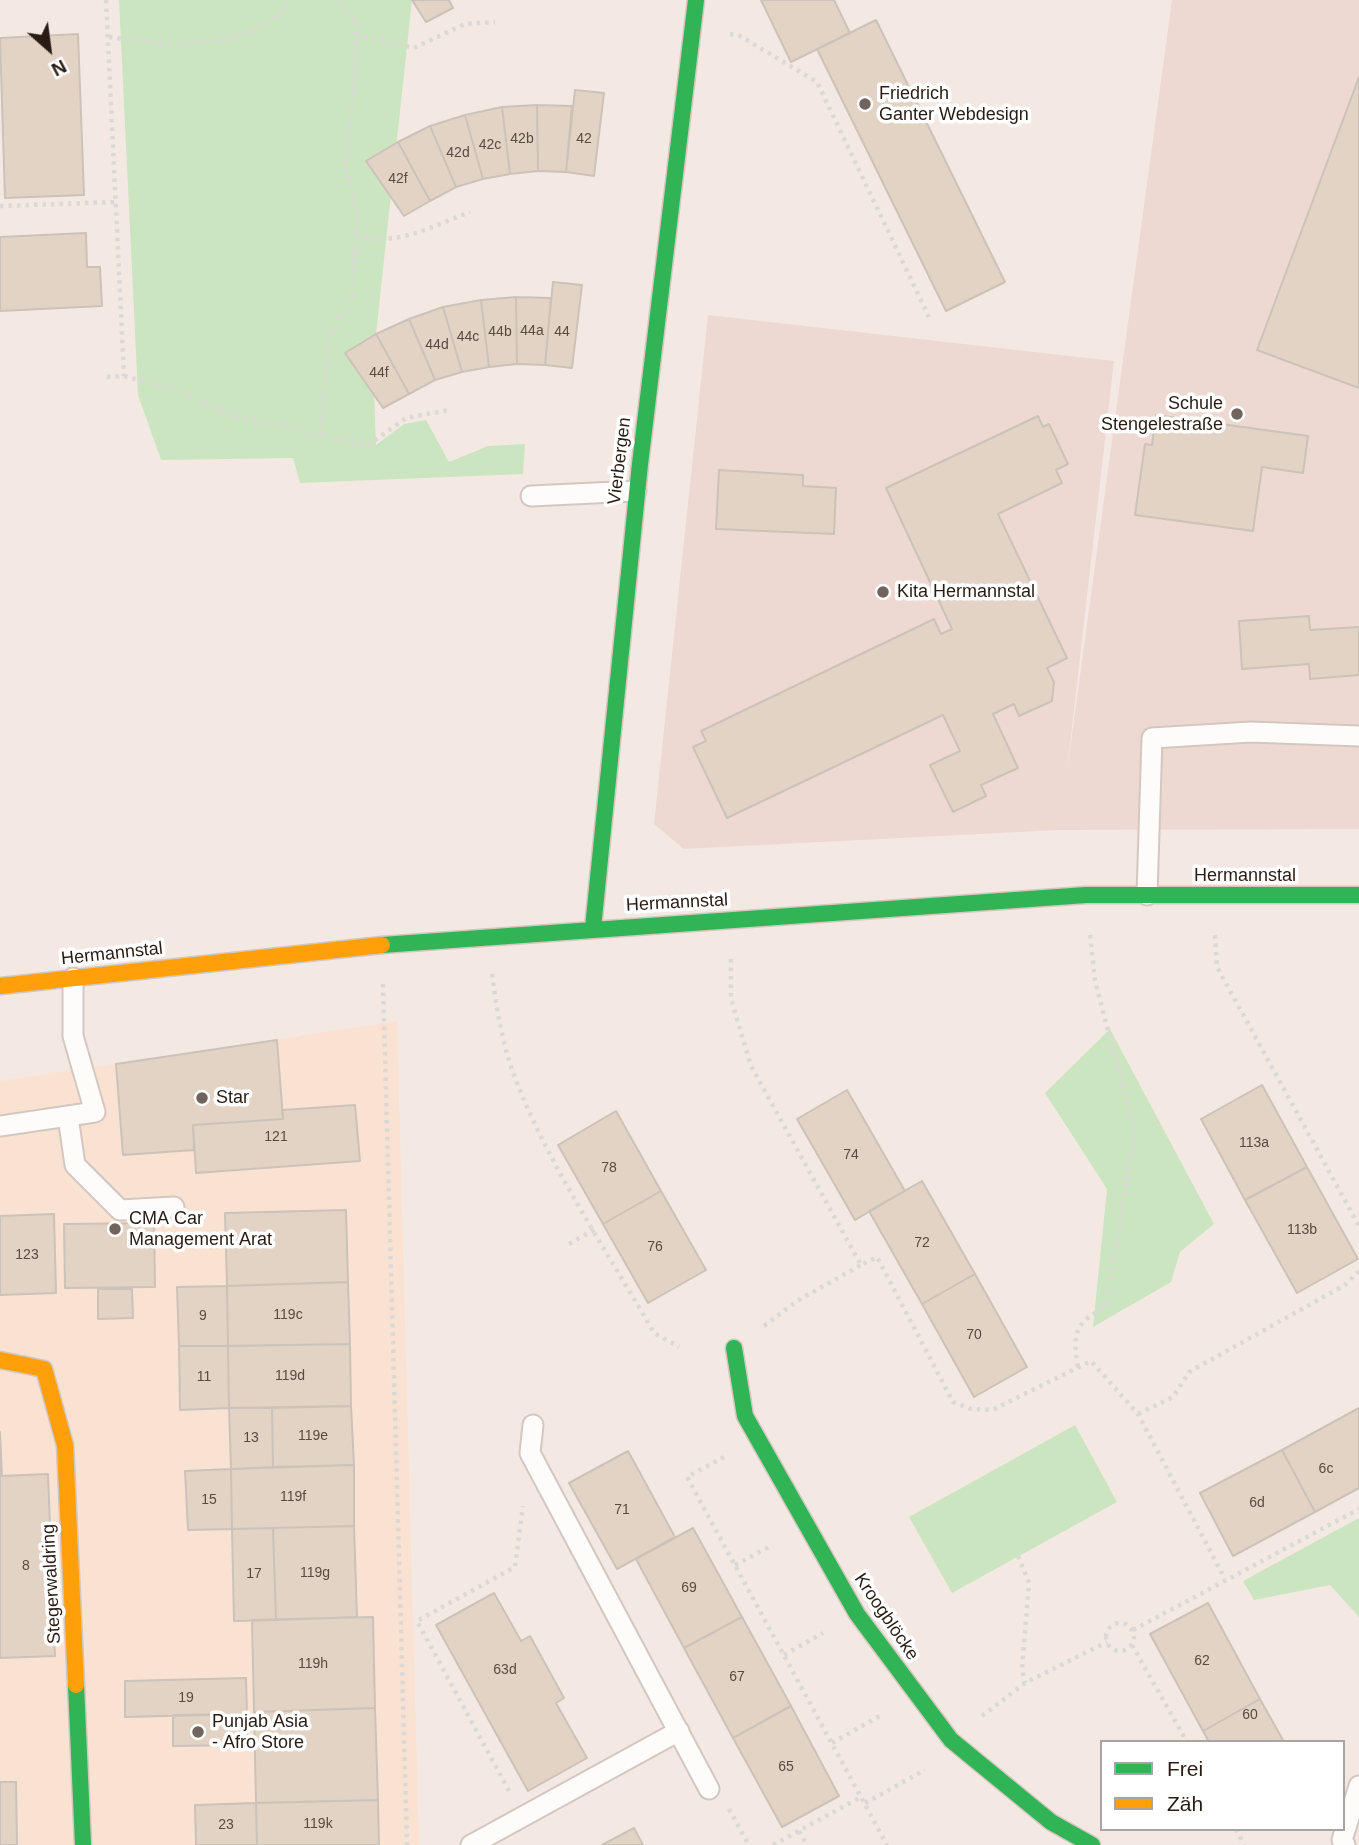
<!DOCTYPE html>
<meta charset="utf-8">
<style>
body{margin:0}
#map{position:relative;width:1359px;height:1845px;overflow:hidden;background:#f4e9e2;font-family:Helvetica,sans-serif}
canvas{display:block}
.legend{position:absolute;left:1100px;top:1740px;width:245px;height:91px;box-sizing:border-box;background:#fff;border:2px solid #a9a4a1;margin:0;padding:9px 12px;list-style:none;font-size:21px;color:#291c14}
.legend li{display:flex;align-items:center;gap:14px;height:35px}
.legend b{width:35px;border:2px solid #a9a4a1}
.north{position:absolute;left:14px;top:14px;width:70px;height:70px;-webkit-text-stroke:5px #fff;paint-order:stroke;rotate:152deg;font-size:19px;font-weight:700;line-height:28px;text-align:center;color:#291c14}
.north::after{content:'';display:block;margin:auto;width:24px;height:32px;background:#291c14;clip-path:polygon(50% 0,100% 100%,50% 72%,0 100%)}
</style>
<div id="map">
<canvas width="1359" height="1845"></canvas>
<ul class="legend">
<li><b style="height:9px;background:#30b455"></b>Frei</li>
<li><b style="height:9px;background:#ff9f0a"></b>Zäh</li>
</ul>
<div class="north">N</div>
</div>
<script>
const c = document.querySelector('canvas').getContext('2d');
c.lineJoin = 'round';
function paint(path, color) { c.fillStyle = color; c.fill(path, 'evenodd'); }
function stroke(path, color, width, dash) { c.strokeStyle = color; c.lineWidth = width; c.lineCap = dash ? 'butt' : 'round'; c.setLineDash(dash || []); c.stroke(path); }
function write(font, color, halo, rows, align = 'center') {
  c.font = font + ' Helvetica,sans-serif'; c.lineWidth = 7; c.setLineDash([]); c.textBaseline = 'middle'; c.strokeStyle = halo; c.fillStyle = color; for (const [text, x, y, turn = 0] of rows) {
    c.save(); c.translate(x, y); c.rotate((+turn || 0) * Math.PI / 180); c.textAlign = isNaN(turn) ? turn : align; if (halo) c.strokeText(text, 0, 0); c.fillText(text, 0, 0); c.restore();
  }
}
paint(new Path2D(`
 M 397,1021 L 419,1845 L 0,1845 L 0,1081 Z`), '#fae2d3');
paint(new Path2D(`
 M 1172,0 L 1359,0 L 1359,829 L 1059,830 L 684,849 L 654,824 L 708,315 L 1114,361 L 1067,771 Z`), '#edd9d2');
paint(new Path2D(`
 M 119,0 L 412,0 L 376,334 L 374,393 L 376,445 L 404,424 L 426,420 L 449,462 L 488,446 L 525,444 L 523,474 L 300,483 L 293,458 L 161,460 L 138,395 Z
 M 1110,1029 L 1214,1224 L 1180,1252 L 1171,1282 L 1093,1327 L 1107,1189 L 1045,1093 Z
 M 1075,1425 L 1117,1502 L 952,1593 L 909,1517 Z
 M 1359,1518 L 1359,1617 L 1330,1585 L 1254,1600 L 1243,1581 Z`), '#cbe5c0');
const building = new Path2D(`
 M 412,0 L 449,0 L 453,8 L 426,22 Z
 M 761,0 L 834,0 L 850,33 L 791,62 Z
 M 876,20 L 1005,282 L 946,311 L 817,49 Z
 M 78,34 L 84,195 L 5,198 L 0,38 Z
 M 1359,77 L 1359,388 L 1257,350 Z
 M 575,90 L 604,93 L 594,176 L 566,172 Z
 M 537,105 L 572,106 L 566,172 L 538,171 Z
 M 537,105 L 538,171 L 510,174 L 502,107 Z
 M 502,107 L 510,174 L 483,179 L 465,115 Z
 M 465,115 L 483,179 L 456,187 L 430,126 Z
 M 430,126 L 456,187 L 430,201 L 398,142 Z
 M 398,142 L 430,201 L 404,216 L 366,161 Z
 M 86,233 L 87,267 L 100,267 L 102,306 L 0,311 L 0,237 Z
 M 553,282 L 582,285 L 572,368 L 545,365 Z
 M 516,297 L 551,298 L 545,365 L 517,364 Z
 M 516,297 L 517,364 L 489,367 L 481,300 Z
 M 481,300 L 489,367 L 462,372 L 443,307 Z
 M 443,307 L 462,372 L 435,380 L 409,319 Z
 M 409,319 L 435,380 L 409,394 L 376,334 Z
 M 376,334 L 409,394 L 383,408 L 345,353 Z
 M 1156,415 L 1308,436 L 1303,473 L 1262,467 L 1253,531 L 1135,515 L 1145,444 L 1152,445 Z
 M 1038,416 L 1043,427 L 1049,424 L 1068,464 L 1056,470 L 1062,483 L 998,514 L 1067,658 L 1047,668 L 1054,682 L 1052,701 L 1019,716 L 1014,704 L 993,714 L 1018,768 L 981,785 L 986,796 L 953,812 L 930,765 L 960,751 L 943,715 L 727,818 L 693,747 L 706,741 L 701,731 L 934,619 L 941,634 L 952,629 L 886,488 Z
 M 719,470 L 803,475 L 803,486 L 836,488 L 834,534 L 716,529 Z
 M 1309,616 L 1310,630 L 1359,627 L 1359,675 L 1310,679 L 1309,664 L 1242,669 L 1239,621 Z
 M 277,1040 L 283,1119 L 193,1125 L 194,1150 L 123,1155 L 116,1064 Z
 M 1262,1085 L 1307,1167 L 1245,1200 L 1201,1119 Z
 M 847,1090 L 905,1191 L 855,1220 L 797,1119 Z
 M 355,1105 L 360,1161 L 196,1173 L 193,1125 L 283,1119 L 282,1110 Z
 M 616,1111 L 661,1191 L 603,1224 L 558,1145 Z
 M 1307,1167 L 1358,1259 L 1297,1293 L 1245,1200 Z
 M 922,1181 L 975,1274 L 922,1304 L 869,1211 Z
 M 661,1191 L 706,1270 L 648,1303 L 603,1224 Z
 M 346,1210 L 348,1282 L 227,1286 L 225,1213 Z
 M 54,1214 L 56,1293 L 0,1295 L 0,1216 Z
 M 154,1223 L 155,1287 L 65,1288 L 64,1224 Z
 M 975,1274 L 1027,1367 L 974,1397 L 922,1304 Z
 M 348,1282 L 350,1344 L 228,1346 L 227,1286 Z
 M 227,1286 L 228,1346 L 179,1346 L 177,1287 Z
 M 98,1289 L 132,1289 L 133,1318 L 98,1319 Z
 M 350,1344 L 351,1406 L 229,1408 L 228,1346 Z
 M 179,1346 L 228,1346 L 229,1408 L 180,1410 Z
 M 351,1406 L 354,1465 L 273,1467 L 272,1408 Z
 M 229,1408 L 272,1408 L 273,1467 L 231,1469 Z
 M 1359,1408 L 1359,1488 L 1315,1512 L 1282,1450 Z
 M 0,1432 L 2,1476 L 48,1474 L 55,1656 L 0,1658 Z
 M 1282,1450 L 1315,1512 L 1233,1556 L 1200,1493 Z
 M 628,1451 L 675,1537 L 617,1569 L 569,1483 Z
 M 354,1465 L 354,1526 L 232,1529 L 231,1469 Z
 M 231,1469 L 232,1529 L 188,1530 L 185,1471 Z
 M 354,1526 L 357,1617 L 276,1620 L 273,1528 Z
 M 273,1528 L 276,1620 L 234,1621 L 232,1529 Z
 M 693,1528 L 742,1617 L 684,1648 L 636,1559 Z
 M 494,1593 L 521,1641 L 530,1636 L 564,1698 L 556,1703 L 587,1758 L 528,1791 L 436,1625 Z
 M 1208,1603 L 1260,1699 L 1203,1731 L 1150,1634 Z
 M 373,1617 L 375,1708 L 254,1712 L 252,1620 Z
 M 742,1617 L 791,1706 L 733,1738 L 684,1648 Z
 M 246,1678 L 247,1714 L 125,1717 L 125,1681 Z
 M 1260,1699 L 1284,1742 L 1209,1742 L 1203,1731 Z
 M 791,1706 L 839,1796 L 782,1827 L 733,1738 Z
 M 375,1708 L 378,1800 L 256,1803 L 254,1712 Z
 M 247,1714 L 247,1745 L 173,1746 L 173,1715 Z
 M 0,1782 L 16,1782 L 17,1845 L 0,1845 Z
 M 378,1800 L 379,1845 L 257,1845 L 256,1803 Z
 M 256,1803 L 257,1845 L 196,1845 L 195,1805 Z
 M 634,1828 L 643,1845 L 602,1845 Z`);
paint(building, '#e2d3c5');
stroke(building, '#ccc2b9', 2);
const lane = new Path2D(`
 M 531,496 L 636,491
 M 1147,895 L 1152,738 L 1251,732 L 1359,736
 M 68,1117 L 75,1165 L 120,1210 L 174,1207
 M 0,1126 L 95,1112 L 73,1036 L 73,978
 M 533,1425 L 530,1453 L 709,1789
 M 471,1845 L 679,1731
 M 1345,1845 L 1342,1840 L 1359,1786`);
const fast = new Path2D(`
 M 593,928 L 640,464 L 696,0
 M 382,945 L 1086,895 L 1359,895
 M 734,1348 L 745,1416 L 857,1614 L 951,1740 L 1051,1822 L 1092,1845
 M 76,1685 L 83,1845`);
const slow = new Path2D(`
 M 0,986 L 382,945
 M 0,1360 L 44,1369 L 65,1445 L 76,1685`);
stroke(lane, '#d3c7c0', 23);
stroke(fast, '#d3c7c0', 19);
stroke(slow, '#d3c7c0', 19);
stroke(new Path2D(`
 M 106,0 L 124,376
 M 730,34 L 740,36 L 817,82 L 929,317
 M 356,35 L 414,48 L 465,24 L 495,22
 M 109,37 C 156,44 215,50 259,28 C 271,22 282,9 292,0
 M 0,206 L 117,202
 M 355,235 C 395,248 433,226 470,212
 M 107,377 L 124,376 L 183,392 L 227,414 L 367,446 L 406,418 L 449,410
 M 321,435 L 328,338 L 352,295 L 357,211 L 345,166 L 355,75 L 356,22 L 338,0
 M 1215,935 L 1217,967 L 1359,1226
 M 731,959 L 731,999 L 751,1066 L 861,1265 L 877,1257 L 953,1402 L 971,1409 L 992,1410 L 1091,1361 L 1138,1414 L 1225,1579
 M 492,974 C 497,1012 503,1048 517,1083 C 551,1169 608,1253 654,1333 L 679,1347
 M 383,984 L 407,1845
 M 569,1244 L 595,1229
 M 764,1326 L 797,1301 L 861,1265
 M 1078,1367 C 1072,1334 1075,1322 1106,1307 L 1135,1133 L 1095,981 L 1090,934
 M 1138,1414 L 1173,1397 L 1189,1372 L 1345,1285 L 1359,1271
 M 724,1457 L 687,1477 L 887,1845
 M 1018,1556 L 1029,1583 L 1022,1669 L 1025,1683
 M 735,1565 L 771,1546
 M1106 1637a14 14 0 1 1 28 0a14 14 0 1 1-28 0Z
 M 1133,1630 L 1359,1509
 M 1132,1645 L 1187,1742
 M 784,1655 L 823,1633
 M 982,1716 L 1025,1683 L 1107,1642
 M 832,1743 L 883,1714
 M 509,1791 L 417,1621 L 515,1567 L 523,1506
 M 865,1803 L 925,1770
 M 729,1809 L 749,1845
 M 1236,1829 L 1244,1845
 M 799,1831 L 807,1845
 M 773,1845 L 861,1797`), '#dbd8d6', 4.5, [3.5, 5]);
stroke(lane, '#fdfcfb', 19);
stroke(fast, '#30b455', 16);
stroke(slow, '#ff9f0a', 16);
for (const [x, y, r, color] of [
 [865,104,7,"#70645c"],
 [1237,414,7,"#70645c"],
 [883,592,7,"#70645c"],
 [202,1098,7,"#70645c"],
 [115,1229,7,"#70645c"],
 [198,1732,7,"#70645c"]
]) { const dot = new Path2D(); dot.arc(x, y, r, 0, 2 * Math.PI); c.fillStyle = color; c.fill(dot); stroke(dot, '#fff', 2.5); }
write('14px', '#584b41', null, [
 ["42b",522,139],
 ["42",584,139],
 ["42c",490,145],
 ["42d",458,153],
 ["42f",398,179],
 ["44a",532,331],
 ["44b",500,332],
 ["44",562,332],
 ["44c",468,337],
 ["44d",437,345],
 ["44f",379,373],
 ["121",276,1137],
 ["113a",1254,1143],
 ["74",851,1155],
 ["78",609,1168],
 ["113b",1302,1230],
 ["72",922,1243],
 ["76",655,1247],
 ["123",27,1255],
 ["119c",288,1315],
 ["9",203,1316],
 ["70",974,1335],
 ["119d",290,1376],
 ["11",204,1377],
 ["119e",313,1436],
 ["13",251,1438],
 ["6c",1326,1469],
 ["119f",293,1497],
 ["15",209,1500],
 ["6d",1257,1503],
 ["71",622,1510],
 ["8",26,1566],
 ["119g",315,1573],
 ["17",254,1574],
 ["69",689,1588],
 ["62",1202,1661],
 ["119h",313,1664],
 ["63d",505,1670],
 ["67",737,1677],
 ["19",186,1698],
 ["60",1250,1715],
 ["65",786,1767],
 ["119k",318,1824],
 ["23",226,1825]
]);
write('18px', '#291c14', '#fff', [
 ["Friedrich",879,94],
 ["Ganter Webdesign",879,115],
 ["Schule",1223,404,"right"],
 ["Stengelestraße",1223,425,"right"],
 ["Kita Hermannstal",897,592],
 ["Star",216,1098],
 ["CMA Car",129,1219],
 ["Management Arat",129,1240],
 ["Punjab Asia",212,1722],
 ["- Afro Store",212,1743]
], 'left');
write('18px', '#291c14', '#fff', [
 ["Vierbergen",620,461,-83],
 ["Hermannstal",1245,876],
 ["Hermannstal",677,903,-3],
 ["Hermannstal",112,954,-6],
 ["Stegerwaldring",52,1584,-93],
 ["Kroogblöcke",886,1617,56]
]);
</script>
